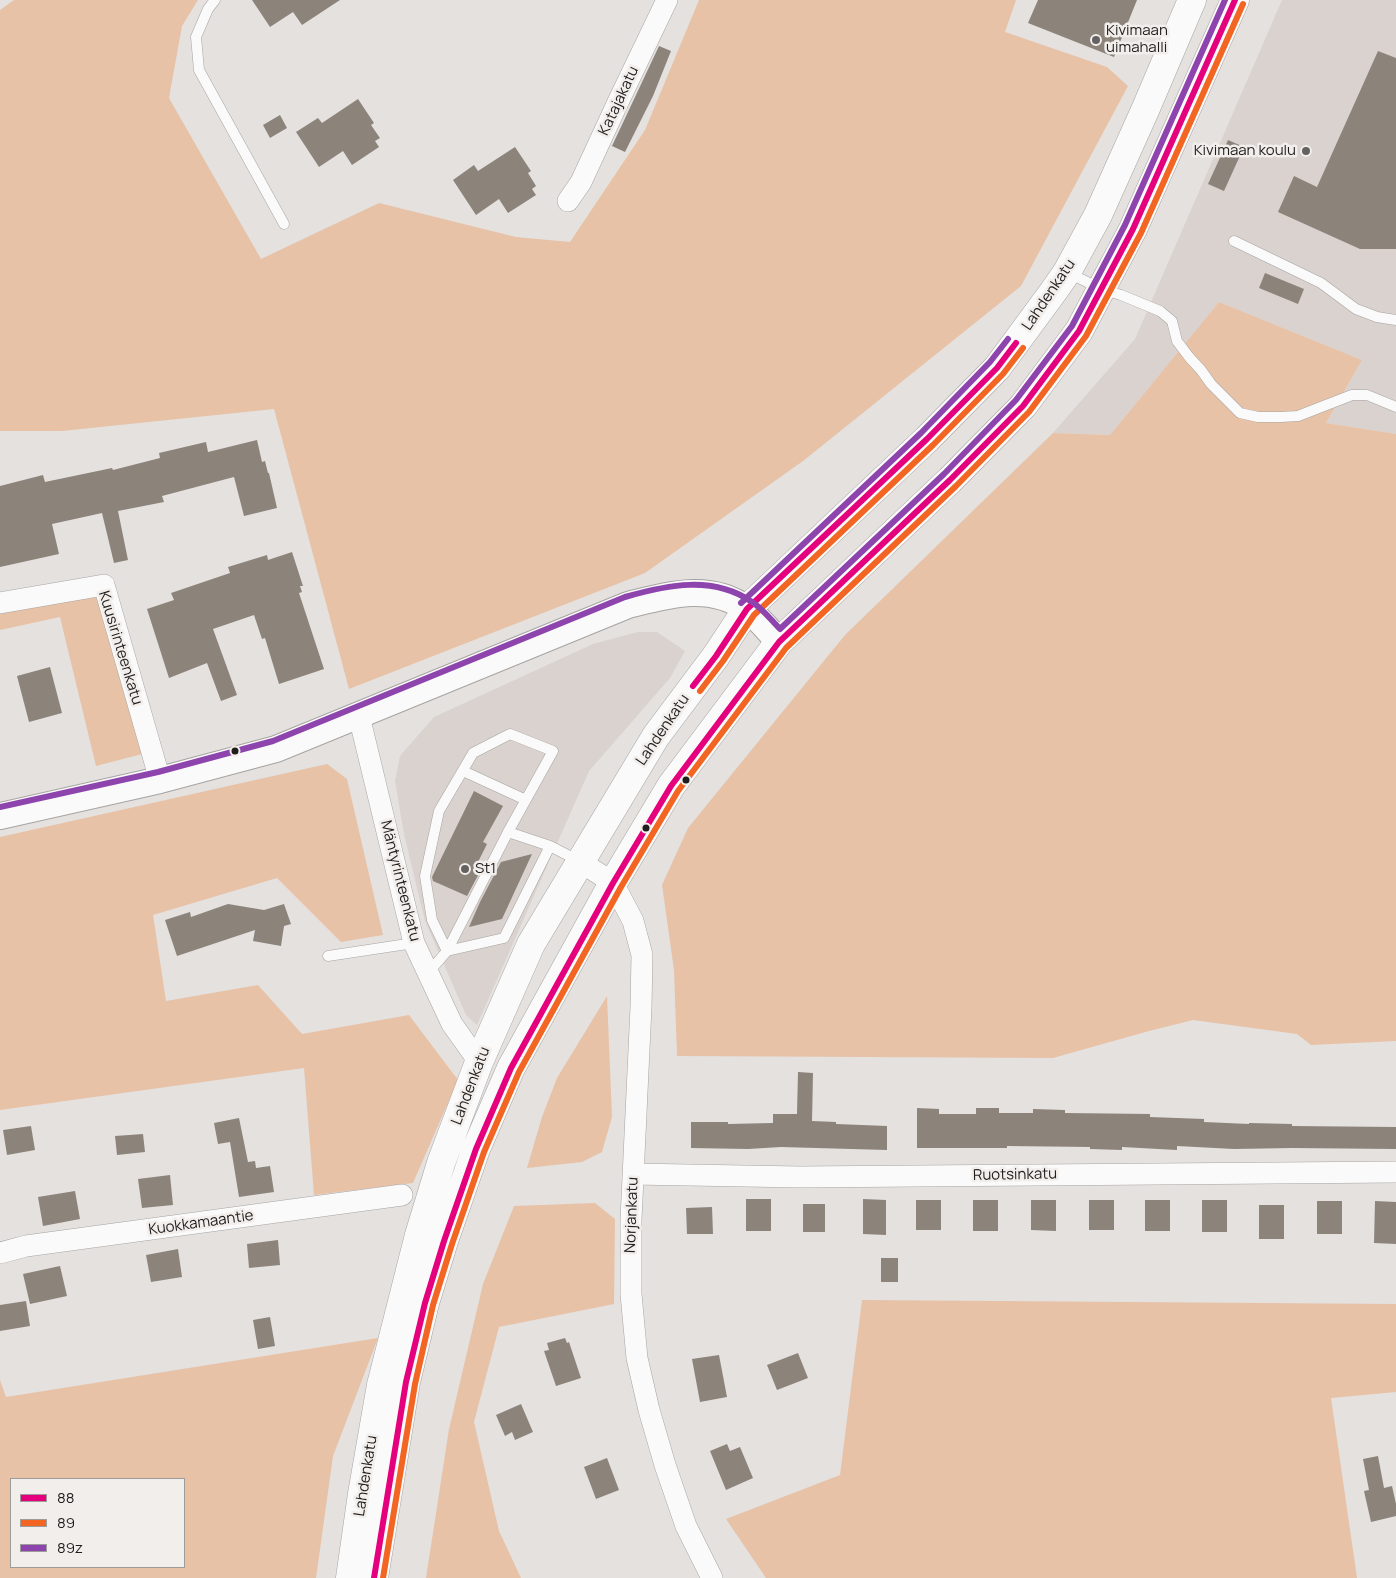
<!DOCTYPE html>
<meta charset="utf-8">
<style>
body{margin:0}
#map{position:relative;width:1396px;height:1578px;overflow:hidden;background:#e4e1df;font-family:Manrope,sans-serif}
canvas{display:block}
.legend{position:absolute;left:10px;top:1478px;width:175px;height:90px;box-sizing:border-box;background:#f2eeeb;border:1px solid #9e9b99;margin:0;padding:6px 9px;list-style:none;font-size:15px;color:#1f1e1d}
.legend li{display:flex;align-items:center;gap:10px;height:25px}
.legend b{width:25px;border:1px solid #9e9b99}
</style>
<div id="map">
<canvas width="1396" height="1578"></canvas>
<ul class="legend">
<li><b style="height:6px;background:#e5007d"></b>88</li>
<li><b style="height:6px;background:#f26522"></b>89</li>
<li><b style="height:6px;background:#8e44ad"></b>89z</li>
</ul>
</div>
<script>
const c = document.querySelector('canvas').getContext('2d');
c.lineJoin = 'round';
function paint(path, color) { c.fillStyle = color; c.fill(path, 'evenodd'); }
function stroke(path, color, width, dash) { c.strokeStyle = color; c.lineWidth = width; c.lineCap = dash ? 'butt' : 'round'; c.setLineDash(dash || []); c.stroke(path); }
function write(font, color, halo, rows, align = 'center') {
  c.font = font + ' Manrope,sans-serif'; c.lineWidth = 5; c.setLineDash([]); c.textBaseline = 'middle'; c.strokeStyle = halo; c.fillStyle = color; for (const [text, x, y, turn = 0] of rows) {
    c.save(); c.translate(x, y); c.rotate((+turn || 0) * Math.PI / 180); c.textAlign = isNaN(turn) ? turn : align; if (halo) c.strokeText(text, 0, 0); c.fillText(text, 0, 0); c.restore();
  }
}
paint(new Path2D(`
 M 1282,0 L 1396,0 L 1396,434 L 1326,423 L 1362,360 L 1219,302 L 1110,435 L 1053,433 L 1135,339 Z
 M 638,632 L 657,632 L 685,651 L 670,678 L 589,771 L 477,1025 L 466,1015 L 425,921 L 404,834 L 395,781 L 400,756 L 434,717 L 593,644 Z`), '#d9d2ce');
paint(new Path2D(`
 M 14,0 L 198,0 L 182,26 L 169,98 L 261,259 L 379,203 L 516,237 L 570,242 L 645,130 L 699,0 L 1016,0 L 1005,32 L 1107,67 L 1128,86 L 1021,286 L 803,461 L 645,573 L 349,689 L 274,409 L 62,431 L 0,431 L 0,10 Z
 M 1219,302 L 1362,360 L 1326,423 L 1396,434 L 1396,1041 L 1311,1045 L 1297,1034 L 1193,1020 L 1149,1031 L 1053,1058 L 677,1056 L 674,970 L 662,885 L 688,828 L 845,635 L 1053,433 L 1110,435 Z
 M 97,597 L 142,754 L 96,766 L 60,617 L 0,630 L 0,611 Z
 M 327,764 L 347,779 L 383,935 L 341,942 L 277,878 L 153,915 L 166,1001 L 258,985 L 302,1034 L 409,1015 L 458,1080 L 413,1183 L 314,1195 L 304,1068 L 0,1110 L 0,837 Z
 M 607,996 L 612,1117 L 602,1152 L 582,1162 L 527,1168 L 542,1117 L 557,1078 Z
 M 595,1203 L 615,1219 L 614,1304 L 499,1327 L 474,1422 L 499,1531 L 521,1578 L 426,1578 L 449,1429 L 483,1284 L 514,1206 Z
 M 862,1300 L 1396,1304 L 1396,1392 L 1331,1398 L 1357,1578 L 766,1578 L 726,1519 L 840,1475 Z
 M 378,1338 L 333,1456 L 316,1578 L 0,1578 L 0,1380 L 6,1397 ZM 11,1479 L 184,1479 L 184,1567 L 11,1567 Z`), '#e7c2a7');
paint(new Path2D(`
 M 252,0 L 340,0 L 302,25 L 293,12 L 270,27 Z
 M 1038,0 L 1137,0 L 1114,57 L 1028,23 Z
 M 659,46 L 671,51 L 653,96 L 625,152 L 612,146 Z
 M 1378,51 L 1396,58 L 1396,249 L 1360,249 L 1278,212 L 1294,176 L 1317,187 Z
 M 358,99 L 374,123 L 371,125 L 380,138 L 375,141 L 379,147 L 352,165 L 343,151 L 319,167 L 296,132 L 318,118 L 322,123 Z
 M 280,115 L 287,128 L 270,138 L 263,125 Z
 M 1228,140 L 1244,147 L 1224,191 L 1208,184 Z
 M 515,147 L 531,171 L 528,173 L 536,186 L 532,189 L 536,195 L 508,213 L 499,199 L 476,215 L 453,180 L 474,165 L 478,171 Z
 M 1265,273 L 1304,289 L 1298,304 L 1259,288 Z
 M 257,440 L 262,462 L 265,461 L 268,473 L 269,473 L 277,508 L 244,516 L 234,477 L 162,496 L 164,502 L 118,511 L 128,560 L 114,563 L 102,513 L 52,524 L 59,554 L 0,567 L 0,486 L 43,475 L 45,482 L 112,468 L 113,470 L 160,458 L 159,453 L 206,442 L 208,452 Z
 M 292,552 L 303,586 L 300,586 L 302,592 L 299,593 L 324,669 L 279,684 L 265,638 L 262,639 L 254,615 L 213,629 L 237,695 L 221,701 L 207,663 L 169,678 L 147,609 L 174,600 L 171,593 L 230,573 L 228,567 L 267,555 L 268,560 Z
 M 50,667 L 62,713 L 29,722 L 17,676 Z
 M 474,791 L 503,806 L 483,842 L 487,844 L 475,868 L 483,866 L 467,896 L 433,881 L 432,877 Z
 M 532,854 L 502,919 L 469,927 L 480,902 L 501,862 Z
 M 228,904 L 264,910 L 284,904 L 291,924 L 284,926 L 281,946 L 253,941 L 255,930 L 177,956 L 165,920 L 190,912 L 191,917 Z
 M 798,1072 L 813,1073 L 812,1121 L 836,1122 L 836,1124 L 887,1126 L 887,1150 L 781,1147 L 748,1149 L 691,1148 L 691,1122 L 728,1122 L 728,1124 L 773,1123 L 773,1114 L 797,1114 Z
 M 917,1108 L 939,1109 L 939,1114 L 976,1114 L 976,1108 L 999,1108 L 999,1113 L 1033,1113 L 1033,1109 L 1065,1110 L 1065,1113 L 1150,1114 L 1150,1117 L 1204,1119 L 1204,1122 L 1249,1124 L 1249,1123 L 1292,1124 L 1292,1126 L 1396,1127 L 1396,1149 L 1292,1148 L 1234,1149 L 1177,1146 L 1177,1150 L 1122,1147 L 1122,1150 L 1090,1149 L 1090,1147 L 1007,1146 L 1007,1148 L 917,1148 Z
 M 239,1118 L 248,1162 L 255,1161 L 256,1168 L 270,1166 L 274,1192 L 239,1197 L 230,1142 L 218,1144 L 214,1123 Z
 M 31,1126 L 35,1150 L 7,1155 L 3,1130 Z
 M 143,1134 L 145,1152 L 117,1155 L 115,1136 Z
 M 170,1175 L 173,1205 L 142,1208 L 138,1179 Z
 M 75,1191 L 80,1219 L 43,1226 L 38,1197 Z
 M 746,1199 L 771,1199 L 771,1231 L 746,1231 Z
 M 863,1199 L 886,1200 L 886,1235 L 863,1234 Z
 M 916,1200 L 941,1200 L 941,1230 L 916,1230 Z
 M 973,1200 L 998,1200 L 998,1231 L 973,1231 Z
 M 1031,1200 L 1056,1200 L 1056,1231 L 1031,1230 Z
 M 1089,1200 L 1114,1200 L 1114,1230 L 1089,1230 Z
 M 1145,1200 L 1170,1200 L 1170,1231 L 1145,1231 Z
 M 1202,1200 L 1227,1200 L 1227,1232 L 1202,1232 Z
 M 1317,1201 L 1342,1201 L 1342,1234 L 1317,1234 Z
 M 1375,1201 L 1396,1202 L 1396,1244 L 1374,1243 Z
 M 803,1204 L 825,1204 L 825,1232 L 803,1232 Z
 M 1259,1205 L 1284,1205 L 1284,1239 L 1259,1239 Z
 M 712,1207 L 713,1234 L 687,1234 L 686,1208 Z
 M 278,1240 L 280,1265 L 249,1268 L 247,1244 Z
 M 178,1249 L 182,1277 L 151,1282 L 146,1255 Z
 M 881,1258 L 898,1258 L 898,1282 L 881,1282 Z
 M 60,1266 L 67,1296 L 30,1304 L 23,1274 Z
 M 26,1301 L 30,1326 L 0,1331 L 0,1305 Z
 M 270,1317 L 275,1346 L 258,1349 L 253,1320 Z
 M 565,1338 L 567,1343 L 569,1342 L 581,1378 L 556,1386 L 544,1351 L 549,1350 L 547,1343 Z
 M 798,1353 L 808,1378 L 777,1390 L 767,1365 Z
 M 719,1355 L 727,1397 L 700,1402 L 692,1359 Z
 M 521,1404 L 533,1432 L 515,1440 L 512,1432 L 505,1436 L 496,1415 Z
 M 727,1444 L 730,1451 L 740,1447 L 753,1478 L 726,1490 L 710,1451 Z
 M 1378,1456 L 1384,1488 L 1392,1486 L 1396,1504 L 1396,1516 L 1371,1522 L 1364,1491 L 1369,1490 L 1363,1459 Z
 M 607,1458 L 619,1490 L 596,1499 L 584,1467 Z`), '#8c837b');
const service = new Path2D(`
 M 215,0 L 208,9 L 196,37 L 199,70 L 284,224
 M 1234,241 L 1321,283 L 1356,309 L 1377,317 L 1396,320
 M 1069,273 L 1101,289 L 1121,295 L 1160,311 L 1172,321 L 1177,341 L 1189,357 L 1201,370 L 1211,384 L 1240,413 L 1258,417 L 1281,417 L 1298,416 L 1352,395 L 1367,395 L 1396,407
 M 463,771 L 526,800
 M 508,832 L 553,751 L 510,734 L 473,753 L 439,811 L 425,876 L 432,920 L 447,951 L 504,938 L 550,846
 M 328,956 L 414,943
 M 429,972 L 447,951 L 508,832 L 550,846 L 579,861`);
const minor = new Path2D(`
 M 568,201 L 581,182 L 619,100 L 667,0
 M 0,603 L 104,585 L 160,780
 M 359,716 L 414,943 L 452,1024 L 479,1062
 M 581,862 L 613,883 L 633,921 L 642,955 L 641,1007 L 631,1220 L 631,1294 L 637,1358 L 649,1410 L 665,1465 L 686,1526 L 712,1578
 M 633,1174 L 800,1177 L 1396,1172
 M 0,1253 L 26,1246 L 402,1195`);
const tertiary = new Path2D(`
 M 0,816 L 160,780 L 276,749 L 628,605 C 668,595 710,582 747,609 C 759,618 769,631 779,642`);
const primary = new Path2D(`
 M 350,1578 L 362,1494 L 381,1385 L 419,1235 L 441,1163 L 479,1062 L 531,944 L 656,736 L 716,656 L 747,609 L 927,439 L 997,368 L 1053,292 L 1067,272 L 1098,215 L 1146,108 L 1192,0
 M 374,1578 L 406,1382 L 425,1303 L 444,1241 L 476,1149 L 511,1068 L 613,883 L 671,786 L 779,642 L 950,480 L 1023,406 L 1079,331 L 1133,229 L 1235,0`);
stroke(service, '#a6a4a2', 11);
stroke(minor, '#a6a4a2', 22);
stroke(tertiary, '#a6a4a2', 28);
stroke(primary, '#a6a4a2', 29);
stroke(service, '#fbfafa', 10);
stroke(minor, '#fbfafa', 21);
stroke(tertiary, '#fbfafa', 26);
stroke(primary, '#fbfafa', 28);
stroke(new Path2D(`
 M 693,686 L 716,656 L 747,609 L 927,439 L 997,368 L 1016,343
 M 374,1578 L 406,1382 L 425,1303 L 444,1241 L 476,1149 L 511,1068 L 613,883 L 671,786 L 779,642 L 950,480 L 1023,406 L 1079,331 L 1133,229 L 1235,0`), '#e5007d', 6);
stroke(new Path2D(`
 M 700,691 L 723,661 L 754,615 L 933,445 L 1003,374 L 1023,348
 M 383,1578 L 415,1384 L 433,1305 L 452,1244 L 484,1152 L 519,1072 L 621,887 L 678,791 L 786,648 L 956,486 L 1029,412 L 1086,336 L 1141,233 L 1243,4`), '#f26522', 6);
stroke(new Path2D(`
 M 741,603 L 921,433 L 990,362 L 1008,339
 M 0,807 L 158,772 L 273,741 L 625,597 C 667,585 713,575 752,602 C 763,609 771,620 780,629 L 944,474 L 1016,400 L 1072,326 L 1125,225 L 1225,0`), '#8e44ad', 6);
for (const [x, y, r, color] of [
 [1096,40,5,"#646261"],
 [1306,151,5,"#646261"],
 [235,751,4.5,"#1f1e1d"],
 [686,780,4.5,"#1f1e1d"],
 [646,828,4.5,"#1f1e1d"],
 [465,869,5,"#646261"]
]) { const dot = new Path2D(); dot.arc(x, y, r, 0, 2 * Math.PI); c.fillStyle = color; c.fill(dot); stroke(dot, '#f2eeeb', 2); }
write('15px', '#1f1e1d', '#f2eeeb', [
 ["Kivimaan",1106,31],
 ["uimahalli",1106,48],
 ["Kivimaan koulu",1296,151,"right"],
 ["St1",475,869]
], 'left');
write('15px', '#1f1e1d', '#f2eeeb', [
 ["Katajakatu",619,101,-65],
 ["Lahdenkatu",1049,295,-56],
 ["Kuusirinteenkatu",120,648,73],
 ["Lahdenkatu",663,730,-56],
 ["Mäntyrinteenkatu",400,881,76],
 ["Lahdenkatu",471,1086,-69],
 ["Ruotsinkatu",1015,1175,-1],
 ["Norjankatu",632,1215,-88],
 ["Kuokkamaantie",201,1223,-8],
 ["Lahdenkatu",366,1476,-81]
]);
</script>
